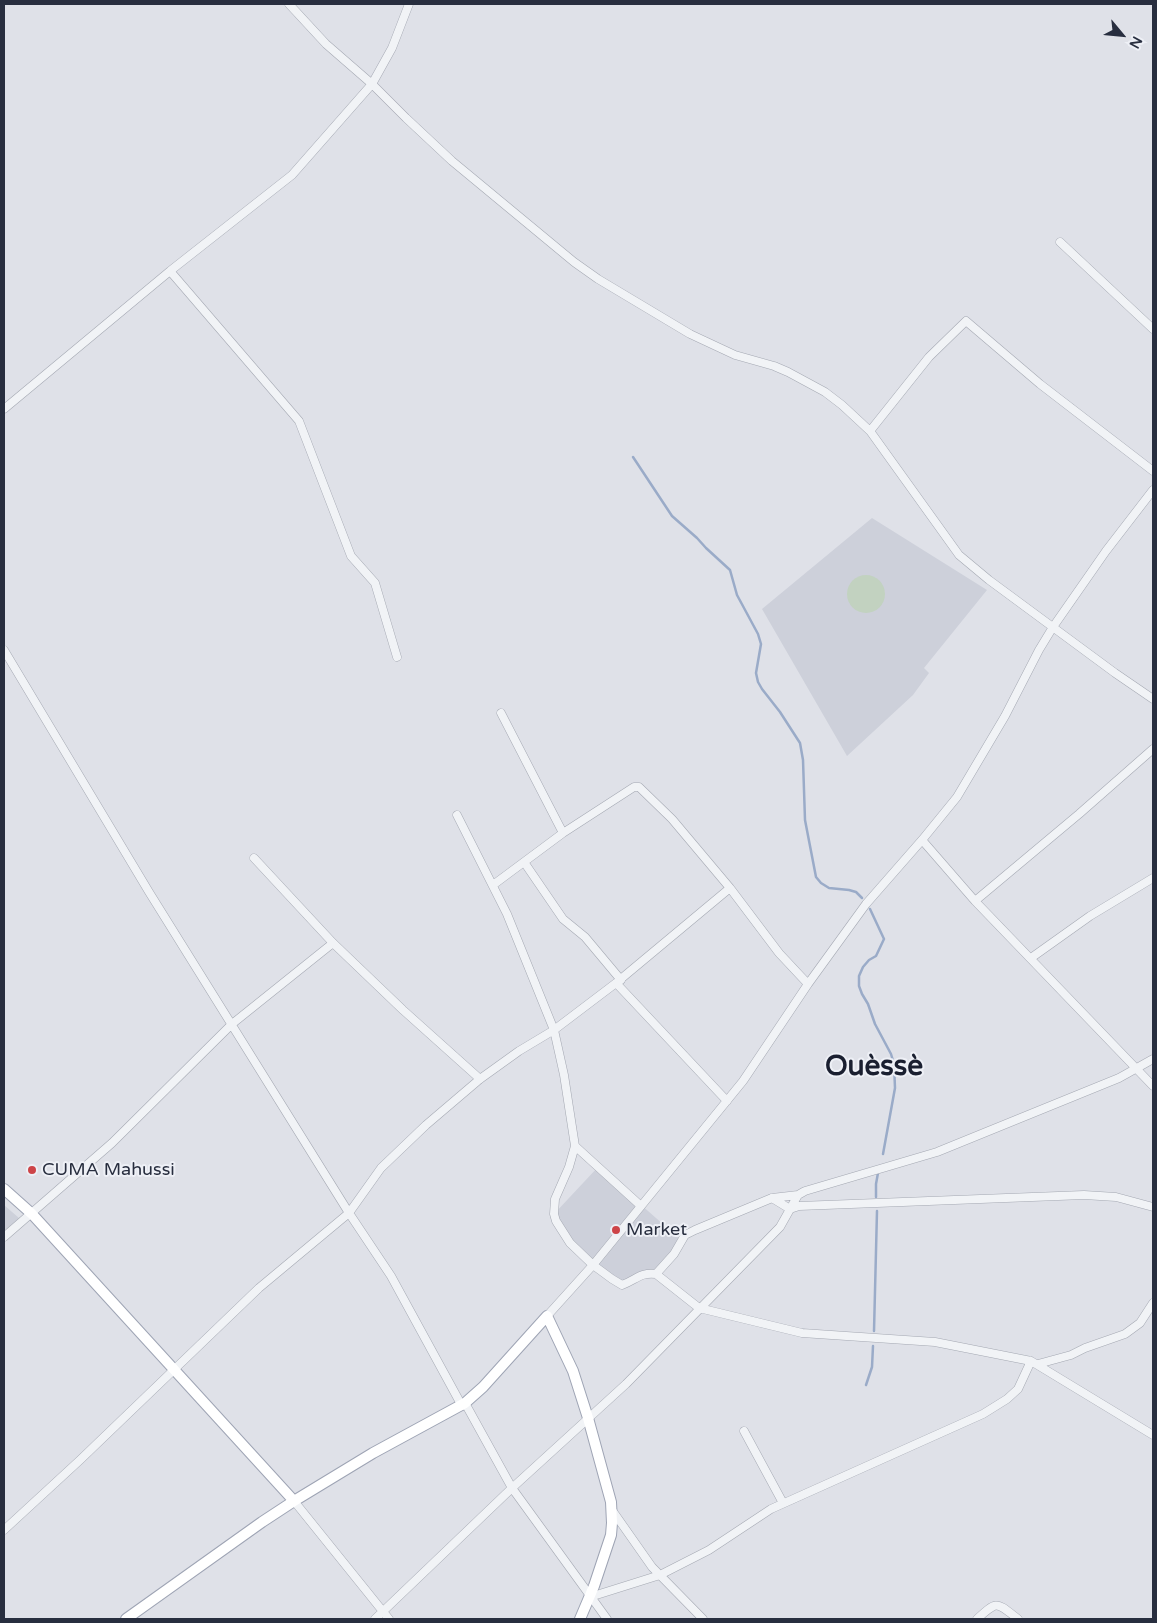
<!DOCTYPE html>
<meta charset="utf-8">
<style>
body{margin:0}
#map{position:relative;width:1157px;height:1623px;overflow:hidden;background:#dfe1e8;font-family:"Varela Round",sans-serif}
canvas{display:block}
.frame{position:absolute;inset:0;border:5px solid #282e3f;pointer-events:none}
.north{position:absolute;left:1097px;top:10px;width:50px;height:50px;-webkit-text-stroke:4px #eef0f6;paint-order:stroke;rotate:118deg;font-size:14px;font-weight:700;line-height:20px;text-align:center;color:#282e3f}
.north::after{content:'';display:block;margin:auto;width:18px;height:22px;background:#282e3f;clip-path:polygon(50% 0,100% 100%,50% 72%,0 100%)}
</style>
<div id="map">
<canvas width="1157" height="1623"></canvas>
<div class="frame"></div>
<div class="north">N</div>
</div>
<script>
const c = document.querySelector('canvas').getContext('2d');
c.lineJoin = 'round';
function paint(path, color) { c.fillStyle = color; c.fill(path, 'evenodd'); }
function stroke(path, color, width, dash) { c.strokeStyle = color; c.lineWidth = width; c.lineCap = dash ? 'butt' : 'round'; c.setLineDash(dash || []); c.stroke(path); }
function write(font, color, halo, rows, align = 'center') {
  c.font = font + ' "Varela Round",sans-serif'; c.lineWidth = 4; c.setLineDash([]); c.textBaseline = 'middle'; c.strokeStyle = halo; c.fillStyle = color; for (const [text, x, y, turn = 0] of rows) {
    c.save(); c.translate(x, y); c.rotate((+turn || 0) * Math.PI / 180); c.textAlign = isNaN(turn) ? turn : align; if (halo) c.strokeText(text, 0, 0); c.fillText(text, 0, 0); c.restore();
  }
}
paint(new Path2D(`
 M 872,518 L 987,590 L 924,668 L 929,673 L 913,695 L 847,756 L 762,609 Z
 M 598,1167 L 681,1240 L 656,1274 L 622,1285 L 570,1243 L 554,1214 Z
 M 4,1205 L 19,1218 L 4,1231 Z`), '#cdd0da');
paint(new Path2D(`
 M847 594a19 19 0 1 1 38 0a19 19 0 1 1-38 0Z`), '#c2d2c0');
stroke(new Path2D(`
 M 633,457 L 672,516 L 697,538 L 706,548 L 730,570 L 737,595 L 758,634 L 761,644 L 756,673 L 758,682 L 762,689 L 780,712 L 800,743 L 803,760 L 805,820 L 816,877 L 821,883 L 829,888 L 849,890 L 856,892 L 862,898
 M 870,909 L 884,939 L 876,956 L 869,960 L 863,967 L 859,976 L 859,986 L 862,994 L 868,1004 L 875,1024 L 891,1054 L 894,1064 L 895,1088 L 883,1154
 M 876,1197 L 876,1184 L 878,1173
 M 874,1331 L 877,1211
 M 866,1385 L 872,1367 L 873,1346`), '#9aabc8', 2.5);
const minor = new Path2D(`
 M 289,4 L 326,44 L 372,84 L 406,118 L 452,161 L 574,262 L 598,279 L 690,334 L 735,355 L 774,366 L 788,372 L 825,392 L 842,405 L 870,431 L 959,555 L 989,580 L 1115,673 L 1153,699
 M 1060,242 L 1153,329
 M 170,271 L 299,421 L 351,556 L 375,583 L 397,657
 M 4,409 L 170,271 L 292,175 L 372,84 L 392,48 L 409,4
 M 870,431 L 929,357 L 966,321 L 1040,384 L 1153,471
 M 4,650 L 149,892 L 349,1213 L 391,1276 L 462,1406
 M 501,713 L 563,833
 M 457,815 L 507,914 L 554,1030 L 564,1075 L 575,1146 L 569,1167 L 555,1199 L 554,1214 L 556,1221 L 570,1243 L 593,1265 L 612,1279 L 622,1285 C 636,1280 640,1272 656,1274 L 699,1308 L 802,1333 L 935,1342 L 1031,1361 L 1153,1435
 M 922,840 L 975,901 L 1153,1086
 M 254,858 L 333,943 L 403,1010 L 480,1079
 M 524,862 L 563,919 L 585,937 L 621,980
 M 493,885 L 563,833 L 634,787 L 639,787 L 672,819 L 730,888 L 779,953 L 808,984
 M 975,901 L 1079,814 L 1153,749
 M 1031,958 L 1090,916 L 1153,878
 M 616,983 L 727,1101
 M 575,1146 L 641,1206
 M 772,1198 L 790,1209 L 799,1206 L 1084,1195 L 1116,1197 L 1153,1207
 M 4,1237 L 112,1143 L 232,1024 L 333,943
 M 656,1274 L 674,1254 L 685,1235 L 695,1230 L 772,1198 L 798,1195
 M 547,1316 L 593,1265 L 743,1081 L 808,984 L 866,904 L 922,840 L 957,797 L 1005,716 L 1039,650 L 1053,627 L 1106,551 L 1153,490
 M 1038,1364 L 1071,1355 L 1085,1348 L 1125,1334 L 1140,1323 L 1153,1303
 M 465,1403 L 512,1488 L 607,1619
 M 744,1431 L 783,1503
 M 294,1501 L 389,1619
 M 612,1510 L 652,1567 L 703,1619
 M 4,1530 L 80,1460 L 259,1288 L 349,1213 L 381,1168 L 426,1125 L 480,1079 L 519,1051 L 554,1030 L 616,983 L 730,888
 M 590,1597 L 660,1575 L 709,1550 L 771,1509 L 983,1414 L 1007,1399 L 1018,1389 L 1031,1361
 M 375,1619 L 512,1488 L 626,1384 L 780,1227 L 798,1195 L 805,1191 L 937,1152 L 1119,1078 L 1153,1059
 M 977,1619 C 998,1600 996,1602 1018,1619`);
const major = new Path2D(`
 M 4,1189 L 32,1214 L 294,1501
 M 126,1619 L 262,1522 L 294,1501 L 373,1453 L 465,1403 L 483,1387 L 547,1316 L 573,1371 L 588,1418 L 611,1502 L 612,1523 L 611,1535 L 594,1586 L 580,1619`);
stroke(minor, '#a4a8b2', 9);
stroke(major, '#9ea4b4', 12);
stroke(minor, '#f1f3f6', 8);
stroke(major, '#fff', 10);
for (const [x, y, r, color] of [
 [32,1170,5,"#cd4448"],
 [616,1230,5,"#cd4448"]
]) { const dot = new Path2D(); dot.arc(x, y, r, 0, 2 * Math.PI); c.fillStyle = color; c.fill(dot); stroke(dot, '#eef0f6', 2); }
write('18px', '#282e3f', '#eef0f6', [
 ["CUMA Mahussi",42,1170],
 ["Market",626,1230]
], 'left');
write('bold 28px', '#1a1f30', '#eef0f6', [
 ["Ouèssè",874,1068]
]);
</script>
